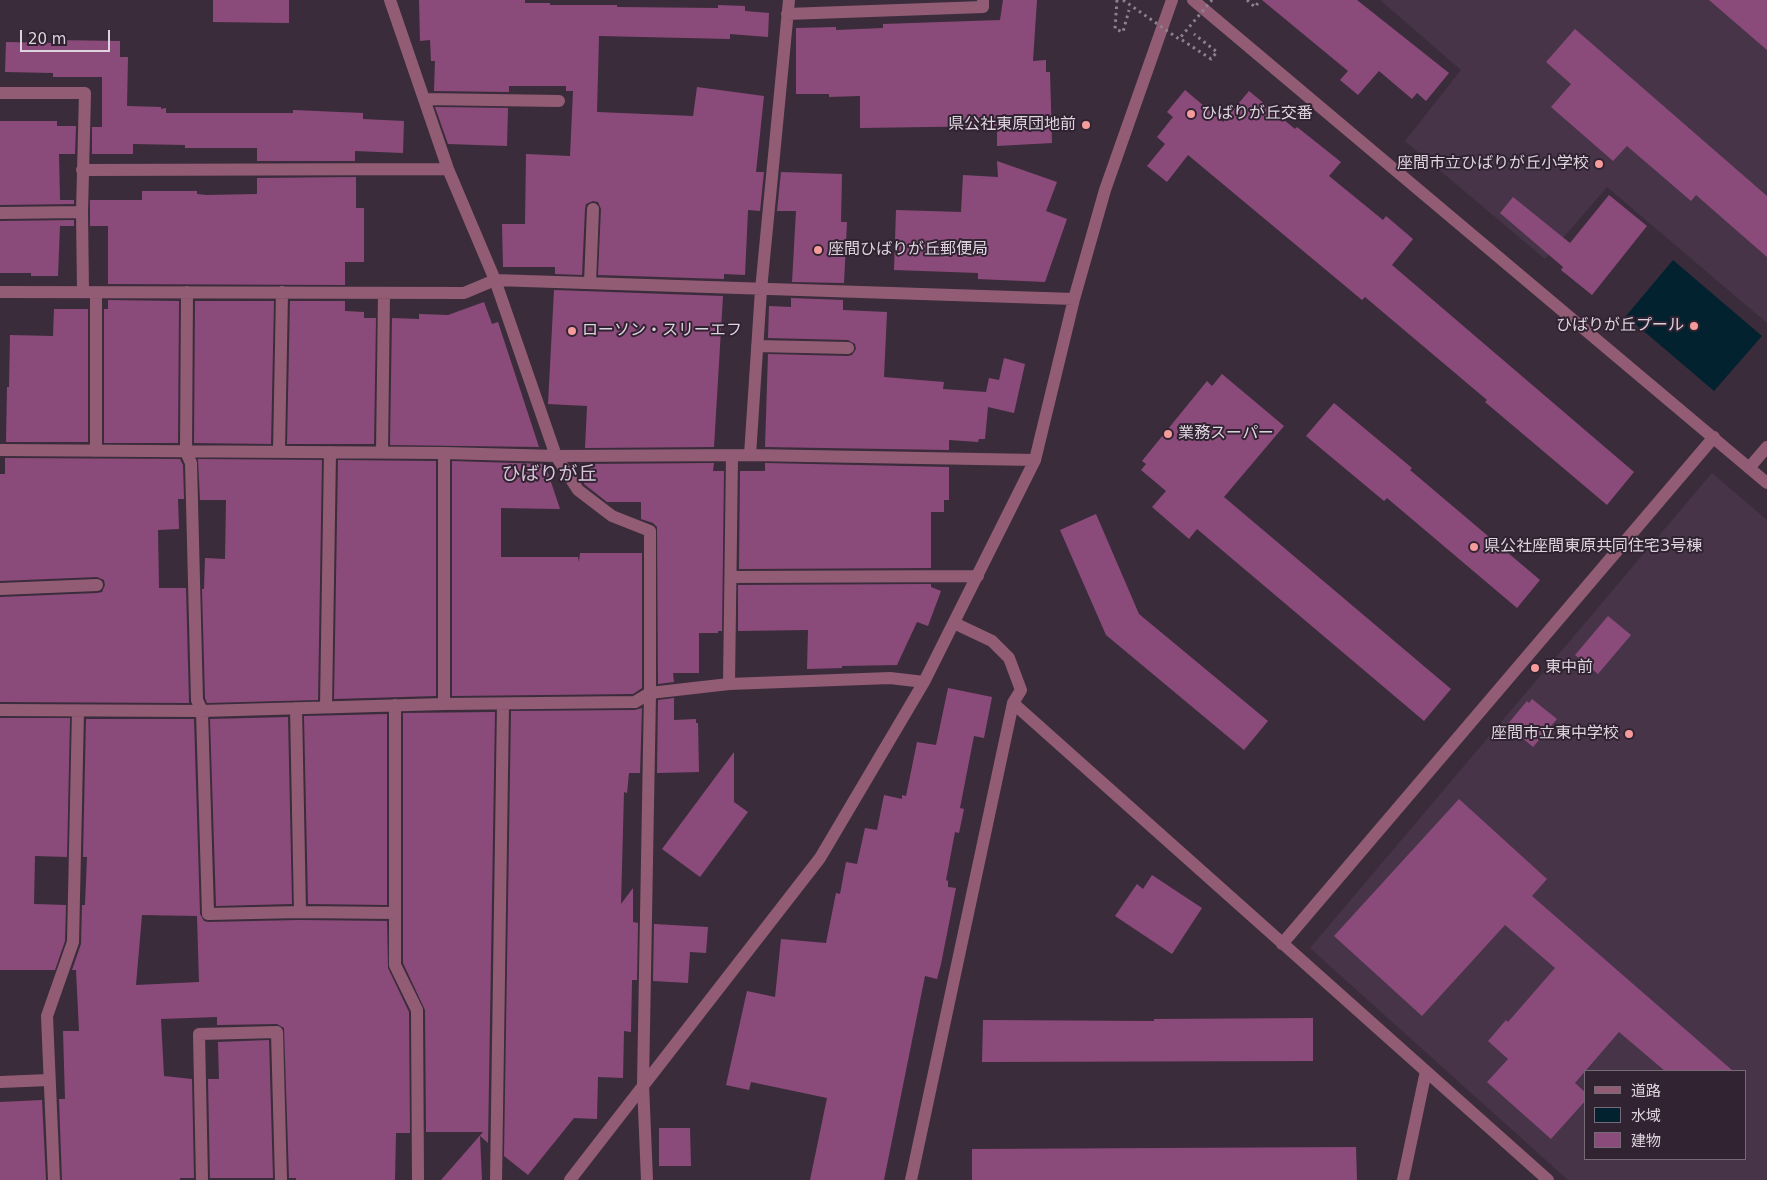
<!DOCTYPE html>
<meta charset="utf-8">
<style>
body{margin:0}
#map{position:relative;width:1767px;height:1180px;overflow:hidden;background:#3b2c3c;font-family:"DejaVu Sans","Noto Sans JP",sans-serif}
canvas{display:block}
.legend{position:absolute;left:1584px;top:1070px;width:162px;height:90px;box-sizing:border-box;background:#312332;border:1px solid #766a77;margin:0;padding:6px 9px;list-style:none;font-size:15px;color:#ded4df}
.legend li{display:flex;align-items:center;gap:10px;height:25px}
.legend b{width:25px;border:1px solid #766a77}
.scale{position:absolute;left:20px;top:30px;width:90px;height:22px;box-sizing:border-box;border:2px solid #ded4df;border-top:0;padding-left:6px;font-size:15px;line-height:18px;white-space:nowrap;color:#ded4df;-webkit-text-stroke:4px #312332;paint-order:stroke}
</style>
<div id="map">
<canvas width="1767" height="1180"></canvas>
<ul class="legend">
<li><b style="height:6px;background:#925d74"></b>道路</li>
<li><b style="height:14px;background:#03222f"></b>水域</li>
<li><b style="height:14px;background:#8b4b7a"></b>建物</li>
</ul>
<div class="scale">20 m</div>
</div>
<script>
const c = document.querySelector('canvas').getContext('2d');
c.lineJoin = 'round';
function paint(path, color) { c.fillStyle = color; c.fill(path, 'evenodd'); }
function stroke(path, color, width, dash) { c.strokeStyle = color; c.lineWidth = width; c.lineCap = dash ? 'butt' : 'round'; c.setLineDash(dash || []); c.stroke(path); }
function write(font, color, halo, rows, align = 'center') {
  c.font = font + ' "DejaVu Sans","Noto Sans JP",sans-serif'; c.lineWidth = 4; c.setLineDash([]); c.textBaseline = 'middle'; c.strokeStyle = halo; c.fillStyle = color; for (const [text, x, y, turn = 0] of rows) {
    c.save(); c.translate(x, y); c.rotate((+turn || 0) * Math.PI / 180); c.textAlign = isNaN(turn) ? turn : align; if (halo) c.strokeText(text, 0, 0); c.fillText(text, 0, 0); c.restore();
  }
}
paint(new Path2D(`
 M 1380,0 L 1767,0 L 1767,323 L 1607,187 L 1545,259 L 1405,141 L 1461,70 Z
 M 1712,473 L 1767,520 L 1767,1180 L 1568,1180 L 1310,948 ZM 1586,1071 L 1746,1071 L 1746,1159 L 1586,1159 Z`), '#473449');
paint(new Path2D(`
 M 1673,260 L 1762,336 L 1714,391 L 1626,316 Z`), '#03222f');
paint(new Path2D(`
 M 213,0 L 289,0 L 289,23 L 213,22 Z
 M 419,0 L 525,0 L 525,3 L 550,3 L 550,5 L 617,5 L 617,7 L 718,8 L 718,5 L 745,6 L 745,11 L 769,13 L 768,37 L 730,34 L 730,39 L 599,36 L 597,112 L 693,116 L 697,87 L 764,96 L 756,172 L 764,172 L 760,211 L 748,210 L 745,275 L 724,274 L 724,279 L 598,275 L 601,209 L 598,202 L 593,201 L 586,204 L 585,209 L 582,275 L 555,274 L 555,267 L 503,267 L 502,224 L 525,224 L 526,154 L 570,156 L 573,91 L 566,91 L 566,86 L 509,86 L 509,92 L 434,91 L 435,61 L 431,61 L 430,40 L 420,41 Z
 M 1003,0 L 1037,0 L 1033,61 L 1046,60 L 1046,72 L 1050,72 L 1052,143 L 997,146 L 997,126 L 860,128 L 860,96 L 829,97 L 829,94 L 796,94 L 796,28 L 836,27 L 836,30 L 883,28 L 883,24 L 1000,20 Z
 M 1262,0 L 1357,0 L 1449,73 L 1426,101 L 1417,93 L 1412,99 L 1379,71 L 1358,95 L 1340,80 L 1348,71 Z
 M 1709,0 L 1767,0 L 1767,50 Z
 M 1575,29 L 1767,196 L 1767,257 L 1696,195 L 1691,201 L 1627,146 L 1613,161 L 1551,107 L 1571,84 L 1546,62 Z
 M 53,40 L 120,41 L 120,57 L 128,57 L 127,106 L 161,107 L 161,109 L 166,108 L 166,113 L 293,113 L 293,110 L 363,113 L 363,119 L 404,121 L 403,153 L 355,151 L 355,161 L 257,161 L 257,148 L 185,148 L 185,145 L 133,144 L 133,154 L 92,154 L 92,127 L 102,127 L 102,77 L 53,77 L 53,73 L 5,72 L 6,42 L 53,43 Z
 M 1185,90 L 1223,122 L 1249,91 L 1295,129 L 1297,127 L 1341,162 L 1329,176 L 1383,220 L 1386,216 L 1413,239 L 1392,265 L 1634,472 L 1607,505 L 1485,402 L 1487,400 L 1365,297 L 1362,300 L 1188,155 L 1167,182 L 1147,166 L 1165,144 L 1157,137 L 1173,117 L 1167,112 Z
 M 435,107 L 508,108 L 507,146 L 448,144 Z
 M 0,121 L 57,121 L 57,126 L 76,126 L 75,154 L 59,154 L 60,200 L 74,200 L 74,204 L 0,205 Z
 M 997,161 L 1057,182 L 1046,211 L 1067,219 L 1045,282 L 978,279 L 978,273 L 894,270 L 896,210 L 961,212 L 963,175 L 998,177 Z
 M 781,172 L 842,174 L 841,222 L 847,222 L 844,283 L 792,282 L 796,211 L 777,211 Z
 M 356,177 L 356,208 L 364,208 L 364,262 L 345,262 L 345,285 L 108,284 L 108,226 L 90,226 L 90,200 L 142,200 L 142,191 L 197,191 L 197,194 L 207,195 L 257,194 L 257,178 Z
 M 1609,195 L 1647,226 L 1592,295 L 1561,270 L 1563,267 L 1500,213 L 1513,197 L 1570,243 Z
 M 74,220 L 74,226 L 60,226 L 58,276 L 31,276 L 31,273 L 0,273 L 0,221 Z
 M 554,290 L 723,296 L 714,447 L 585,448 L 587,406 L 548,404 Z
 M 791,298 L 843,300 L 843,310 L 887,312 L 884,377 L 944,382 L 943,389 L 986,392 L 989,378 L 999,380 L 1004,358 L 1025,364 L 1014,413 L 988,407 L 985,439 L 979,439 L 978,442 L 949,440 L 949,450 L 765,447 L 768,354 L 848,356 L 852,355 L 856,349 L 855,344 L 848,340 L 768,338 L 769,306 L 791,307 Z
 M 108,300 L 179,301 L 178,443 L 104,443 L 104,309 L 108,309 Z
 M 195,301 L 274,301 L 271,444 L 194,443 Z
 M 290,301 L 345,301 L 345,311 L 364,312 L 364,318 L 376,318 L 374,444 L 287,444 Z
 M 484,302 L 492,324 L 498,322 L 539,447 L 390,445 L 392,318 L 419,319 L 419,314 L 448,315 Z
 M 54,309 L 88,309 L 88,442 L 6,442 L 7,387 L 9,387 L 10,335 L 53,336 Z
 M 1222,374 L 1284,426 L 1224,497 L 1451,689 L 1424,721 L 1197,529 L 1189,539 L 1152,507 L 1166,491 L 1141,470 L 1146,464 L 1142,461 L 1207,381 L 1212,386 Z
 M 1334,403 L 1412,468 L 1410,470 L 1540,580 L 1517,608 L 1387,498 L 1384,501 L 1306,436 Z
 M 5,458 L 180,459 L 183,465 L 184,499 L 178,499 L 179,529 L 158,530 L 159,588 L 186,588 L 189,703 L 0,702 L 0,597 L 97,593 L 102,592 L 105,585 L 104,580 L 97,577 L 0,581 L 0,474 L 5,474 Z
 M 198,459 L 322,460 L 318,700 L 207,703 L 205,698 L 202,589 L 204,589 L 205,558 L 225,559 L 226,500 L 200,500 Z
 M 338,460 L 436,461 L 436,696 L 334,699 Z
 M 452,461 L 545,464 L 560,509 L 501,508 L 501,557 L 578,557 L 579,562 L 580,553 L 642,553 L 642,537 L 642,688 L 633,694 L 452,696 Z
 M 714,463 L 713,471 L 724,471 L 722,631 L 718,631 L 718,633 L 699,633 L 699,673 L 673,673 L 674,682 L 658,684 L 657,527 L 653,523 L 641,519 L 641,502 L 607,502 L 584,484 L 584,464 Z
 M 765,463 L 949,467 L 949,500 L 944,500 L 944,512 L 931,512 L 931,568 L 739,569 L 740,471 L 765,471 Z
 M 1096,514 L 1139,614 L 1268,721 L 1244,750 L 1106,635 L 1060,530 Z
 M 931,584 L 931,587 L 941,591 L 928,626 L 917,622 L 897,665 L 842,666 L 842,668 L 807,669 L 808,630 L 738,631 L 738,585 Z
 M 1608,616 L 1631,635 L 1598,674 L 1575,655 Z
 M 948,688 L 992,697 L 984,738 L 974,736 L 960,808 L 964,809 L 959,833 L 955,832 L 946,880 L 948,881 L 948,887 L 956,888 L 941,964 L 937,979 L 925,976 L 884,1180 L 810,1180 L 827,1098 L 751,1082 L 749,1090 L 726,1085 L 747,991 L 775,997 L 781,939 L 826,943 L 836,893 L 840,894 L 846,862 L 857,864 L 865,828 L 877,830 L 884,795 L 902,799 L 902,795 L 906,796 L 917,742 L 936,745 Z
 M 674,698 L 674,720 L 696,719 L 696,723 L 698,723 L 699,772 L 657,773 L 658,700 Z
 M 1532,699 L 1557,719 L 1533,747 L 1507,725 L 1527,701 L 1529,703 Z
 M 642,708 L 640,773 L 629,773 L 627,793 L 624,792 L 621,904 L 633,888 L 633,922 L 638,923 L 637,980 L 632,980 L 631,1032 L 624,1031 L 623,1078 L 598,1077 L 597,1119 L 574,1118 L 528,1175 L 504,1156 L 511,711 L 635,710 Z
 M 495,712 L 488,1143 L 480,1136 L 482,1180 L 441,1180 L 483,1132 L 426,1132 L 425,1010 L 403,963 L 403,713 Z
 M 387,714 L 387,905 L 308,904 L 304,716 Z
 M 288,717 L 292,904 L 216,906 L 210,719 Z
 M 0,718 L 70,718 L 67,857 L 35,856 L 34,904 L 66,905 L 65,941 L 55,970 L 0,970 Z
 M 86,719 L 194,719 L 200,914 L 204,921 L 208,922 L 300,920 L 387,921 L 388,968 L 409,1012 L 410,1133 L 396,1133 L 395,1180 L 296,1180 L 296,1178 L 289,1178 L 284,1028 L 277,1024 L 217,1025 L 217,1017 L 161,1019 L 164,1076 L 192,1079 L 194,1178 L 180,1178 L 180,1180 L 62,1180 L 59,1099 L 65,1099 L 63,1031 L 79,1031 L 76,970 L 72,970 L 81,944 L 82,905 L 85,905 L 87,857 L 83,857 ZM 142,915 L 197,916 L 199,982 L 136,985 Z
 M 734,752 L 734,802 L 748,812 L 700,877 L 662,849 Z
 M 1459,799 L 1547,879 L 1532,896 L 1733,1071 L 1665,1071 L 1619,1032 L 1575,1083 L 1586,1093 L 1586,1100 L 1551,1139 L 1487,1082 L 1508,1059 L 1488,1041 L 1506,1020 L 1508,1022 L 1555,968 L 1505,925 L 1422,1016 L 1334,936 Z
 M 1152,875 L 1202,908 L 1172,954 L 1115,916 L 1137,884 L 1143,889 Z
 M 654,924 L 708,927 L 706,953 L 690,952 L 688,983 L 653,981 Z
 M 1313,1018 L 1313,1061 L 982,1062 L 983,1020 L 1154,1021 L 1154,1019 Z
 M 269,1040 L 273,1178 L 210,1178 L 208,1079 L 219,1079 L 218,1042 Z
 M 42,1100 L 46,1180 L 0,1180 L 0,1102 Z
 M 659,1128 L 690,1128 L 691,1166 L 659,1166 Z
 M 1356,1147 L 1357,1180 L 972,1180 L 972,1149 Z`), '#8b4b7a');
stroke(new Path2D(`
 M 1117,0 L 1115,29 L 1123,32 L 1129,10
 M 1247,0 L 1255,7 L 1260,0
 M 1182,40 L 1211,59 L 1217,52 L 1194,34`), '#8e828f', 3, [2.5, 4]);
stroke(new Path2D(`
 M 390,0 L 448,169 L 495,280 L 556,456 L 578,490 L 612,516 L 650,531 L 650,693 L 643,1084 L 647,1180
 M 1193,0 L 1767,483
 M 787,14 L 983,7 L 983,0
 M 0,93 L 85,93 L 82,212 L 83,292
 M 424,99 L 559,101
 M 82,170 L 448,169
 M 0,213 L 82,212
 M 590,283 L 593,209
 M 0,292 L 464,293 L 495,280 L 1074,299
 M 96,292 L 96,451
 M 187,292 L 186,452 L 191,463 L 197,700 L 202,711 L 208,914 L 300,912 L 395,913
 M 757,346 L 848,348
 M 0,450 L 444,453 L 556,456 L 750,455 L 1035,460
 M 279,452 L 282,292
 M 382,452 L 384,293
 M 750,455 L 761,290 L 789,0
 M 1749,468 L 1767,447
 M 731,577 L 978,576
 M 0,589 L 97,585
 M 729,684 L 890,678 L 924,682
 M 1013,703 L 1548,1180
 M 444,704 L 444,453
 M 395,705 L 395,965 L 417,1010 L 418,1180
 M 326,707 L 330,452
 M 296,708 L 300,912
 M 0,710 L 202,711 L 444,704 L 635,702 L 650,693 L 729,684 L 732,456
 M 1282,944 L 1714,437
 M 0,1082 L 49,1080
 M 54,1180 L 47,1016 L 73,942 L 78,711
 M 202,1180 L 199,1034 L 277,1032 L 281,1180
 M 496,1180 L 503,704
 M 570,1180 L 820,858 L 924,682 L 1035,460 L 1074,299 L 1105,190 L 1172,0
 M 911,1180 L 1013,703 L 1021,690 L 1009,658 L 992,641 L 954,623
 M 1403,1180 L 1426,1071`), '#925d74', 12);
stroke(new Path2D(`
 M 1123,0 L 1179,39 L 1212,0`), '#8e828f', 3, [2.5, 4]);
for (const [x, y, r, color] of [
 [1191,114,5,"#f59b9b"],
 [1086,125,5,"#f59b9b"],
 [1599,164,5,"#f59b9b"],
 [818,250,5,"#f59b9b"],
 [1694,326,5,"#f59b9b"],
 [572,331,5,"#f59b9b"],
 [1168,434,5,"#f59b9b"],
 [1474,547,5,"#f59b9b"],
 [1535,668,5,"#f59b9b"],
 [1629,734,5,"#f59b9b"]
]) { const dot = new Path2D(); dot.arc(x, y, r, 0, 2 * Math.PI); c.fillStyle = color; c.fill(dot); stroke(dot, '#312332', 2); }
write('16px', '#ded4df', '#312332', [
 ["ひばりが丘交番",1201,114],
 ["県公社東原団地前",1076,125,"right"],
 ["座間市立ひばりが丘小学校",1589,164,"right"],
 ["座間ひばりが丘郵便局",828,250],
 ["ひばりが丘プール",1684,326,"right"],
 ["ローソン・スリーエフ",582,331],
 ["業務スーパー",1178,434],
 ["県公社座間東原共同住宅3号棟",1484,547],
 ["東中前",1545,668],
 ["座間市立東中学校",1619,734,"right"]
], 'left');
write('19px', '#d8c5d9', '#312332', [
 ["ひばりが丘",549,475]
]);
</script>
